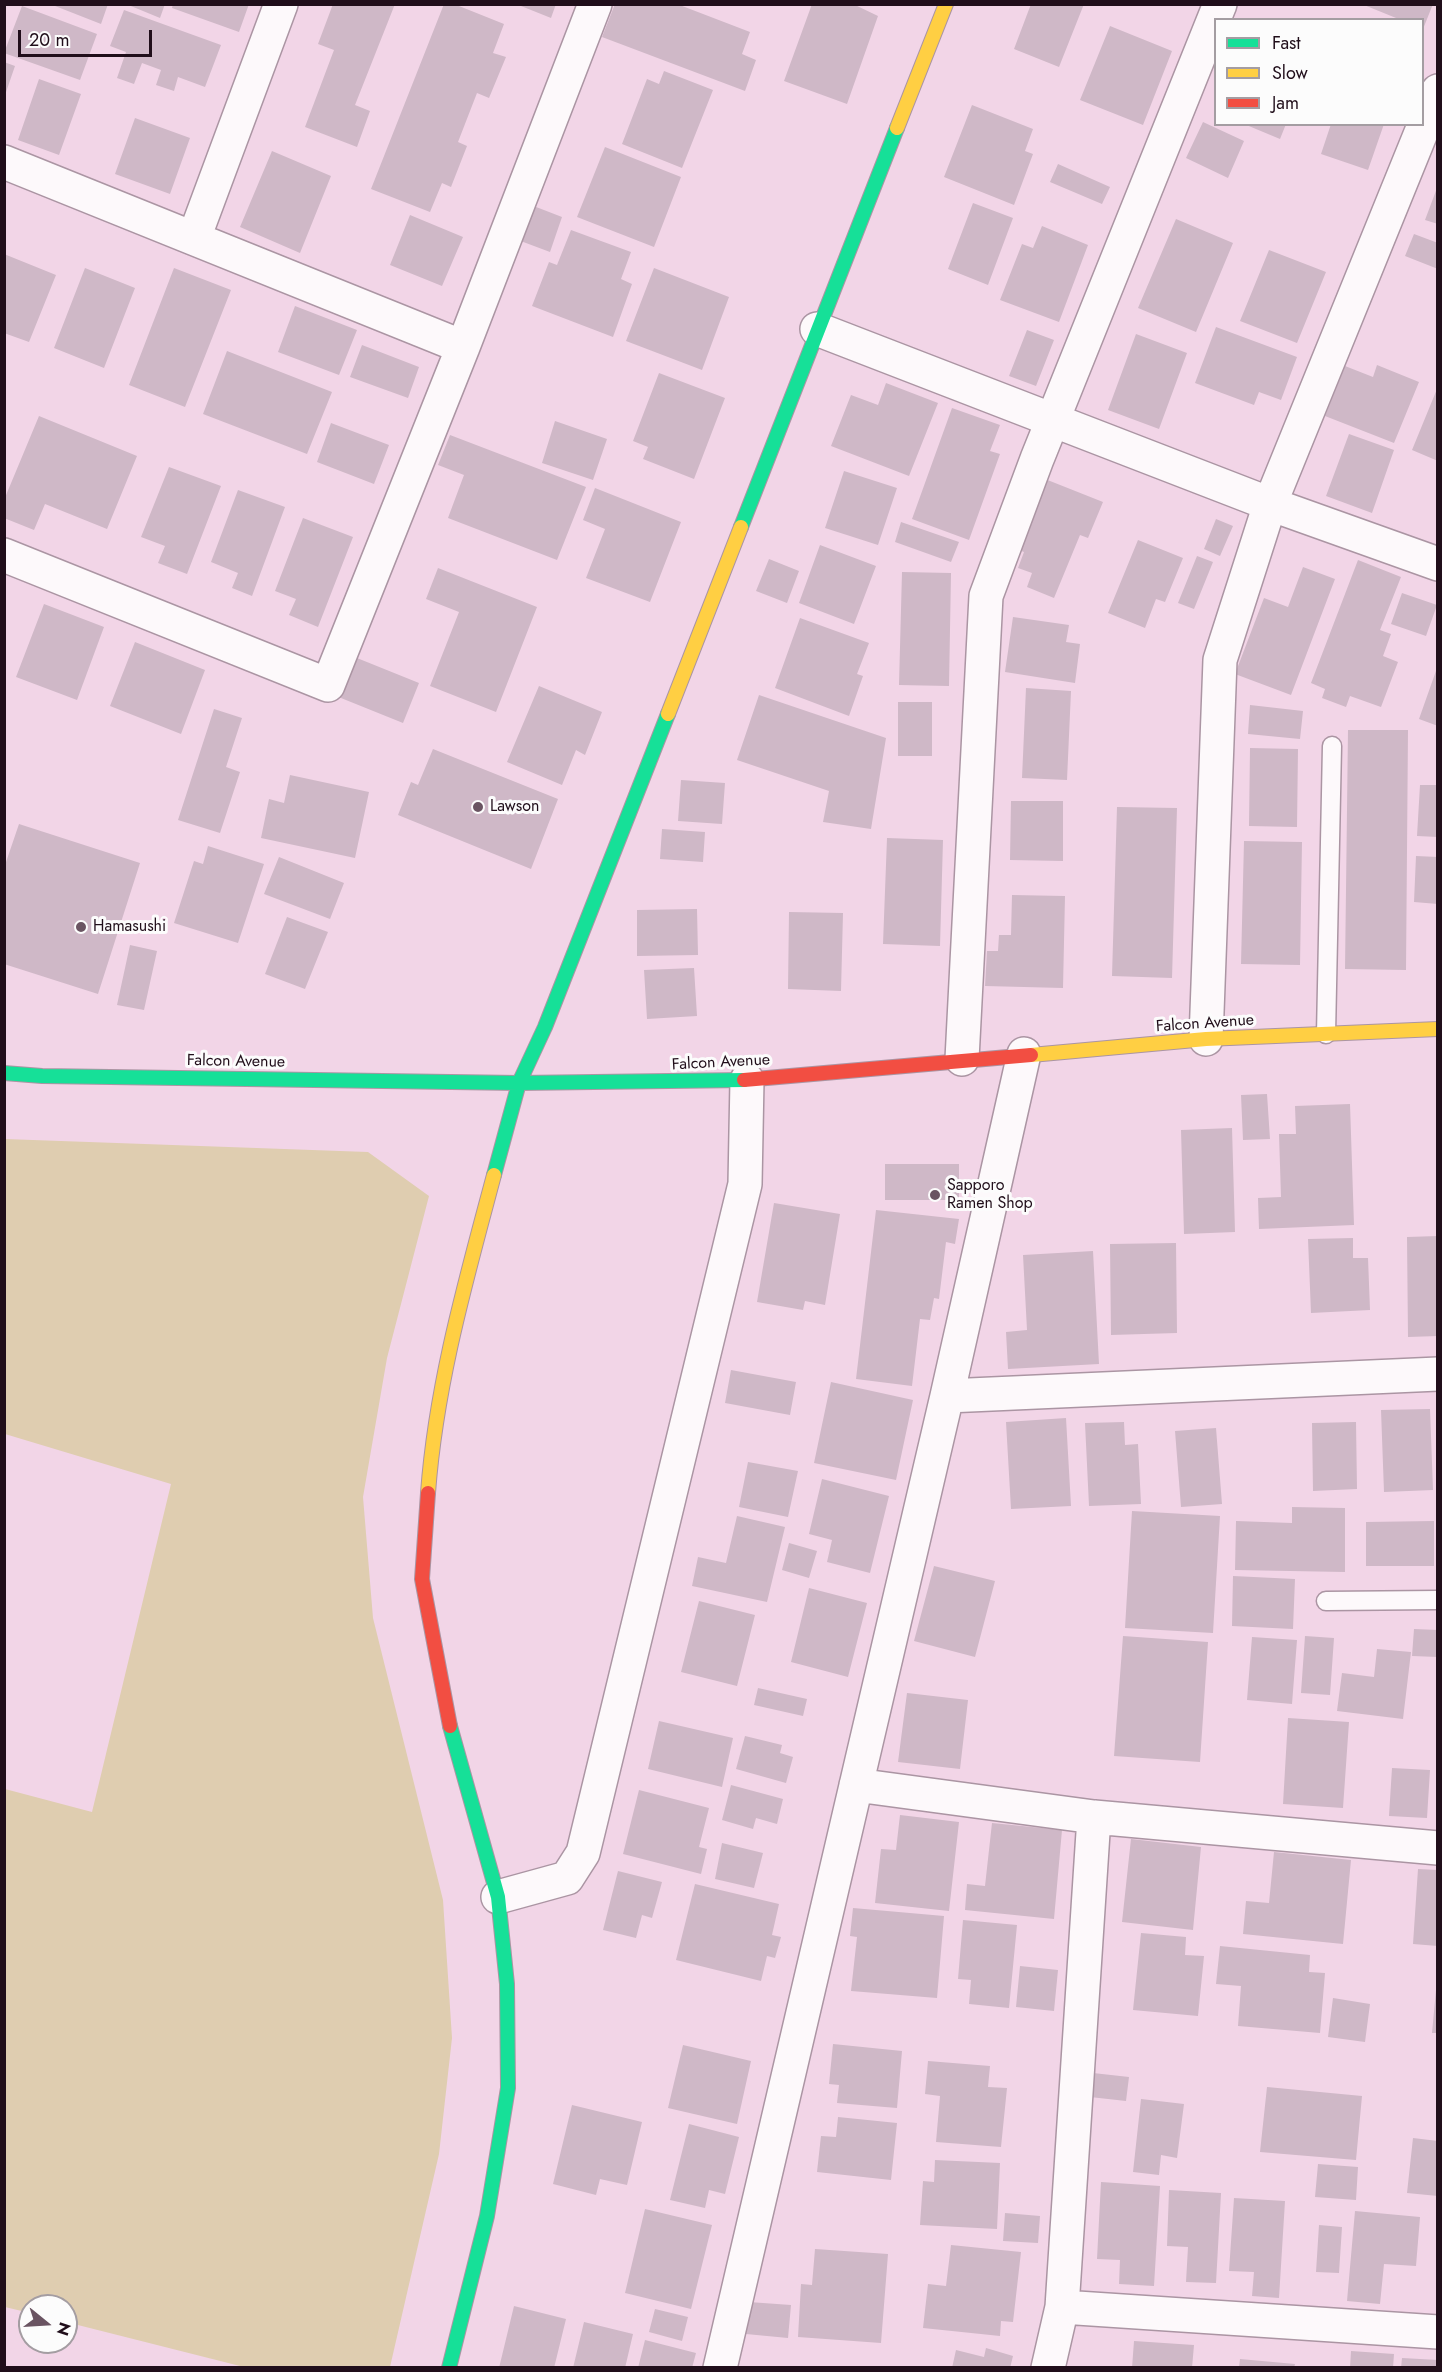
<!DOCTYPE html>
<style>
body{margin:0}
#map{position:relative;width:1442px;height:2372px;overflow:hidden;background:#f2d5e7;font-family:Jost,sans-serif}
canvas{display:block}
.frame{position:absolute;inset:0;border:6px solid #200e1a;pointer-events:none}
.legend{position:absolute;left:1214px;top:18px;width:210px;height:108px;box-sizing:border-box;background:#fcfcfc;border:2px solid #a49da2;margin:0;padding:8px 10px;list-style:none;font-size:18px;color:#200e1a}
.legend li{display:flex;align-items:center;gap:12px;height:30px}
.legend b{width:30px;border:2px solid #a49da2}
.north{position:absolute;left:18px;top:2294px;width:60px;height:60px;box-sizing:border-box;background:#fcfcfc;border:2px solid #a49da2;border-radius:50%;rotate:108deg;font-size:16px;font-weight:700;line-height:24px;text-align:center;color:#200e1a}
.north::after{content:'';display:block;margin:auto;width:21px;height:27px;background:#6a5462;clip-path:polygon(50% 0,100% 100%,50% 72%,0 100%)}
.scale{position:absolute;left:18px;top:30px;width:134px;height:27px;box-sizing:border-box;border:3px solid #200e1a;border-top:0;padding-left:8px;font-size:18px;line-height:21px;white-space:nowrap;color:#200e1a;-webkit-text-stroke:4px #fcfcfc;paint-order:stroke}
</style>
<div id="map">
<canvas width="1442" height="2372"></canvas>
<div class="frame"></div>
<ul class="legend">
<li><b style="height:8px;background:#16e098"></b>Fast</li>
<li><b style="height:8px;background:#ffcf43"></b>Slow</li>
<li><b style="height:8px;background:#f24e42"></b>Jam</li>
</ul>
<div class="north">N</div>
<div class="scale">20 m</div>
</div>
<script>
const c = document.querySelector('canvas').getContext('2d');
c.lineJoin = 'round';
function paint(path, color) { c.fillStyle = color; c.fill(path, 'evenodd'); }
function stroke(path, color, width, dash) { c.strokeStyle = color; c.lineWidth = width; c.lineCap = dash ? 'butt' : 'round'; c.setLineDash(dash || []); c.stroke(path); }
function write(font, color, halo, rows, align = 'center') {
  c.font = font + ' Jost,sans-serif'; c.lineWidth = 6; c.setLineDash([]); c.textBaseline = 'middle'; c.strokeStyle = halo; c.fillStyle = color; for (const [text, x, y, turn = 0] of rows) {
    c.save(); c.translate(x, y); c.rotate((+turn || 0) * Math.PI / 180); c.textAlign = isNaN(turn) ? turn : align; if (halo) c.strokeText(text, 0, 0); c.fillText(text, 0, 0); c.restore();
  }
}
paint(new Path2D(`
 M 5,1139 L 368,1152 L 429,1196 L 387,1358 L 363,1497 L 373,1618 L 443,1900 L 452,2038 L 439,2154 L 390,2367 L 244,2367 L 66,2322 L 66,2306 L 30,2306 L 30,2313 L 5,2307 L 5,1789 L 92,1812 L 171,1484 L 5,1434 Z`), '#dfcdb0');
paint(new Path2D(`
 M 50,4 L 108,4 L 101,24 Z
 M 126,4 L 165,4 L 160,18 Z
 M 173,4 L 249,4 L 239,32 L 172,8 Z
 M 333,4 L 395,4 L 355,105 L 370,111 L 357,147 L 305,127 L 334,50 L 318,44 Z
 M 444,4 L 454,4 L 504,24 L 493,53 L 506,57 L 489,98 L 477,93 L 458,142 L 467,146 L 451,187 L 442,183 L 430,212 L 371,189 Z
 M 516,4 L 556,4 L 551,18 Z
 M 615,4 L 677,4 L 750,32 L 742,54 L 756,60 L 745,91 L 602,37 Z
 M 812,4 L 853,4 L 878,16 L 847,104 L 784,81 Z
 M 1031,4 L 1084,4 L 1059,67 L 1014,49 Z
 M 1433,4 L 1423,29 L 1422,20 L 1401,20 L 1364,5 Z
 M 22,6 L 97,34 L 80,80 L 4,53 Z
 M 124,10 L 221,45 L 205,87 L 178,77 L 174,91 L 156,85 L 161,70 L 142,63 L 134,84 L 117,78 L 126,52 L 110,46 Z
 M 1110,26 L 1172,51 L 1143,125 L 1080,100 Z
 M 4,62 L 15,66 L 5,95 L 4,95 Z
 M 664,71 L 713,90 L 682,168 L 622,144 L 647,79 L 659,84 Z
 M 39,79 L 81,94 L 59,155 L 18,140 Z
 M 972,105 L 1033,129 L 1025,151 L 1033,154 L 1014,205 L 944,177 Z
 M 135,118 L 190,138 L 170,194 L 115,174 Z
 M 1203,122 L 1244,141 L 1228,178 L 1186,158 Z
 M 1244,124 L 1286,124 L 1280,139 Z
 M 1331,124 L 1384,124 L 1368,170 L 1321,154 Z
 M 605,147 L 681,177 L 654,247 L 577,217 Z
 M 272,151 L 331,176 L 300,253 L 240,227 Z
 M 1058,164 L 1110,187 L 1102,204 L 1050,182 Z
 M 1437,188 L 1438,188 L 1438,224 L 1425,220 Z
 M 973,203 L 1013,218 L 988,285 L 948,269 Z
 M 531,205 L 562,217 L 550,252 L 518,240 Z
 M 410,215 L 463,237 L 442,286 L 390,265 Z
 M 1176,219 L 1233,243 L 1196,332 L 1138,308 Z
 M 1042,226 L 1088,245 L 1059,322 L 1000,300 L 1022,244 L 1033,248 Z
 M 571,230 L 631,252 L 621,279 L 632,284 L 613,337 L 532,306 L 549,262 L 557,265 Z
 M 1414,234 L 1438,243 L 1438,269 L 1405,256 Z
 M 1269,250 L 1326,272 L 1297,343 L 1240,321 Z
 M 4,254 L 56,275 L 29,342 L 4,333 Z
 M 85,268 L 135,288 L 104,368 L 54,348 Z
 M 174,268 L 231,290 L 185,407 L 129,385 Z
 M 654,268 L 729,297 L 702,370 L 626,341 Z
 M 295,306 L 357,330 L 339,375 L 278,352 Z
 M 1216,327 L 1297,357 L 1281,400 L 1259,392 L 1254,405 L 1195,383 Z
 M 1027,330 L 1054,340 L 1036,386 L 1009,376 Z
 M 1136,334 L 1187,353 L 1159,429 L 1108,410 Z
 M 362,345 L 419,367 L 408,398 L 350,377 Z
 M 227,351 L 332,392 L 307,454 L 203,414 Z
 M 1377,365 L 1419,382 L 1394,443 L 1325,416 L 1345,366 L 1373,377 Z
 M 659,373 L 725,398 L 694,479 L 643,459 L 648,447 L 633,441 Z
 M 886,383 L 938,403 L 909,476 L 831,446 L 851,395 L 878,405 Z
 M 1437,389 L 1438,389 L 1438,461 L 1412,450 Z
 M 952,408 L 1000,425 L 990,451 L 1000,454 L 969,540 L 912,519 Z
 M 39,416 L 137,456 L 107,529 L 45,504 L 34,530 L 4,518 L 4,500 Z
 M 555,421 L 607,439 L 593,480 L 542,463 Z
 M 331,423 L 389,445 L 374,484 L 317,462 Z
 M 1349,434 L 1394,450 L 1372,513 L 1326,496 Z
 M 450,435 L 586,487 L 557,560 L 448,518 L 464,475 L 438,465 Z
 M 169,467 L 221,486 L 187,574 L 158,563 L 165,546 L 141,537 Z
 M 844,471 L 897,488 L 878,545 L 825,528 Z
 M 1045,479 L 1103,502 L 1088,538 L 1080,535 L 1054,598 L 1027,587 L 1032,573 L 1018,568 L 1024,552 L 1016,549 Z
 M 595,488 L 681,522 L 650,602 L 586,578 L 605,529 L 583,520 Z
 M 238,490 L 285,507 L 252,596 L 232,588 L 238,573 L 211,562 Z
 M 303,518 L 353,537 L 318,627 L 289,615 L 296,599 L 275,591 Z
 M 1216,519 L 1233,526 L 1220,556 L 1204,549 Z
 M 901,522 L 959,542 L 951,562 L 895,542 Z
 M 1138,540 L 1183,558 L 1165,602 L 1156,599 L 1145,628 L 1108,613 Z
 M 820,545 L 876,566 L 854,624 L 799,603 Z
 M 1197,556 L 1213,562 L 1194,609 L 1178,603 Z
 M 769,559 L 799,571 L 787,603 L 756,591 Z
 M 1358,560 L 1401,577 L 1380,630 L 1391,634 L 1383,656 L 1398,662 L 1381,707 L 1350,696 L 1346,707 L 1322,698 L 1325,689 L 1311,683 Z
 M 1303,567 L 1335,579 L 1291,695 L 1235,674 L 1264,598 L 1288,607 Z
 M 438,568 L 537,607 L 496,712 L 430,686 L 459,612 L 426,599 Z
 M 902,572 L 951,573 L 949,686 L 899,685 Z
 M 1402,593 L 1437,605 L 1426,636 L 1391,624 Z
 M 44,604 L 104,627 L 77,700 L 16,677 Z
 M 1013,617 L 1069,625 L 1066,642 L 1080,644 L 1075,683 L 1005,672 Z
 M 800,618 L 869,643 L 857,674 L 863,676 L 849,716 L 775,688 Z
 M 135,642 L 205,670 L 181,734 L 110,706 Z
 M 352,656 L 419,683 L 403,723 L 336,696 Z
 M 1437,668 L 1438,668 L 1438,726 L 1419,719 Z
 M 539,686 L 602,712 L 585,755 L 576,750 L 562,785 L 507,762 Z
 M 1026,688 L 1071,691 L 1067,780 L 1022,778 Z
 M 759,695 L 886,738 L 871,829 L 823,822 L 829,791 L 737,760 Z
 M 898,702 L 932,702 L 932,756 L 898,756 Z
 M 1250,705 L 1303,711 L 1300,739 L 1248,734 Z
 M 214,709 L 242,718 L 226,767 L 240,772 L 220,833 L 178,820 Z
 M 1348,730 L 1408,730 L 1406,970 L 1345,969 Z
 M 1250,748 L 1298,749 L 1297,827 L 1249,826 Z
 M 433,749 L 558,799 L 531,869 L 398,815 L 411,782 L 418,785 Z
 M 290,775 L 369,792 L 355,858 L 261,838 L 269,799 L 284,803 Z
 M 681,780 L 725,783 L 722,824 L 678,821 Z
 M 1420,785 L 1438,785 L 1438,837 L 1417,836 Z
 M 1011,801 L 1063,801 L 1063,861 L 1010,860 Z
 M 1117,807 L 1177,808 L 1172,978 L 1112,976 Z
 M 19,824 L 140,863 L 98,994 L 4,964 L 4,868 Z
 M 662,829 L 705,832 L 703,862 L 660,859 Z
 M 887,838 L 943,840 L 940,946 L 883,944 Z
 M 1244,841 L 1302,842 L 1300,965 L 1241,964 Z
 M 208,846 L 264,864 L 238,943 L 174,923 L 194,861 L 203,864 Z
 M 1416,856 L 1438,857 L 1438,904 L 1414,902 Z
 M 279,857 L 344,883 L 330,919 L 264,894 Z
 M 1012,895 L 1065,896 L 1063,988 L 985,986 L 987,951 L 998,951 L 999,935 L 1011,935 Z
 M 697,909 L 698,955 L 637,956 L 637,910 Z
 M 789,912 L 843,913 L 841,991 L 788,989 Z
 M 287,917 L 328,932 L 305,989 L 265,974 Z
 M 130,945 L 157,951 L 144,1010 L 117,1005 Z
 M 694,968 L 697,1016 L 647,1019 L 644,970 Z
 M 1267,1094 L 1270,1139 L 1243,1140 L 1241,1095 Z
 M 1350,1104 L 1354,1225 L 1259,1229 L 1258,1198 L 1281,1197 L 1279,1134 L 1296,1134 L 1295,1106 Z
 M 1232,1128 L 1235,1232 L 1184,1234 L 1181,1130 Z
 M 885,1164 L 959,1164 L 959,1200 L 885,1200 Z
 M 774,1203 L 840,1214 L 825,1305 L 805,1301 L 803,1310 L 757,1302 Z
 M 876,1210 L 959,1219 L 955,1244 L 946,1242 L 939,1299 L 934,1298 L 930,1320 L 920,1319 L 912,1386 L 856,1379 Z
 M 1438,1236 L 1438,1336 L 1408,1337 L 1407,1237 Z
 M 1353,1238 L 1353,1258 L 1368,1258 L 1370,1310 L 1311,1313 L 1308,1239 Z
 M 1176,1243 L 1177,1333 L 1111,1335 L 1110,1244 Z
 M 1093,1251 L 1099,1364 L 1008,1369 L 1006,1332 L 1027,1330 L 1023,1255 Z
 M 731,1370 L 796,1382 L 790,1415 L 725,1403 Z
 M 831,1382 L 913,1400 L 896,1480 L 814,1463 Z
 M 1430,1409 L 1433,1490 L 1384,1492 L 1381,1410 Z
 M 1066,1418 L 1071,1506 L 1011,1509 L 1006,1422 Z
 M 1124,1422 L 1125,1445 L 1138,1444 L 1141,1504 L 1089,1506 L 1085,1423 Z
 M 1356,1422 L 1357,1489 L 1313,1491 L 1312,1423 Z
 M 1216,1428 L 1222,1504 L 1181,1507 L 1175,1431 Z
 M 748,1462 L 798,1471 L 788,1517 L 739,1507 Z
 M 822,1479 L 889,1496 L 870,1573 L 827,1562 L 832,1540 L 809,1534 Z
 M 1292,1507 L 1345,1508 L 1345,1572 L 1235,1570 L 1236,1521 L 1292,1523 Z
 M 1132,1511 L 1220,1516 L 1213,1633 L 1125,1628 Z
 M 737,1516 L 785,1527 L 767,1602 L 692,1586 L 698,1557 L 726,1563 Z
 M 1434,1521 L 1434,1566 L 1366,1566 L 1366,1522 Z
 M 789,1543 L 817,1551 L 809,1578 L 782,1570 Z
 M 934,1566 L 995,1581 L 975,1657 L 914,1641 Z
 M 1233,1576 L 1295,1579 L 1293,1629 L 1232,1626 Z
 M 809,1588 L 867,1603 L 848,1677 L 791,1662 Z
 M 699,1601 L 755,1615 L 737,1686 L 681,1672 Z
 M 1414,1629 L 1438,1630 L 1438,1657 L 1412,1656 Z
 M 1123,1636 L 1208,1642 L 1200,1762 L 1114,1756 Z
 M 1305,1636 L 1334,1638 L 1330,1695 L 1301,1693 Z
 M 1252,1637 L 1297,1640 L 1292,1704 L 1247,1700 Z
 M 1377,1649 L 1411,1652 L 1403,1719 L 1337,1711 L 1342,1673 L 1374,1677 Z
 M 758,1688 L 807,1699 L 803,1716 L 754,1705 Z
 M 907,1693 L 968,1700 L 960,1769 L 898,1762 Z
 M 1288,1718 L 1349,1722 L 1343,1808 L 1283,1804 Z
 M 659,1721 L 733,1738 L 722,1787 L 648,1769 Z
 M 745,1736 L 782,1745 L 780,1753 L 793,1757 L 786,1783 L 736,1769 Z
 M 1392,1768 L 1430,1770 L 1427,1818 L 1389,1816 Z
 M 731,1785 L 783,1799 L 777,1824 L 756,1818 L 753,1829 L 722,1820 Z
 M 639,1790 L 709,1808 L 699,1847 L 707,1849 L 701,1874 L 623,1854 Z
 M 900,1815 L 959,1822 L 949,1911 L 875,1903 L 881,1849 L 896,1850 Z
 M 992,1823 L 1062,1830 L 1054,1919 L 965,1910 L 967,1884 L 985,1886 Z
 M 1131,1839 L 1201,1847 L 1193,1930 L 1122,1922 Z
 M 722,1843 L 763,1853 L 754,1888 L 715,1879 Z
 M 1274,1852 L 1351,1860 L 1343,1944 L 1243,1934 L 1246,1901 L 1269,1903 Z
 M 1418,1869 L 1438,1870 L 1438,1946 L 1413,1944 Z
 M 618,1871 L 662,1882 L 652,1918 L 642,1915 L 636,1938 L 603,1930 Z
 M 695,1884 L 779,1904 L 772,1935 L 781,1937 L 775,1958 L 767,1956 L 761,1981 L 676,1960 Z
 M 853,1908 L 944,1916 L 937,1998 L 851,1991 L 857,1937 L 850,1936 Z
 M 963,1920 L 1017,1925 L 1009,2008 L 969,2004 L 971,1980 L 958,1979 Z
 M 1141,1933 L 1186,1937 L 1185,1955 L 1204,1956 L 1198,2016 L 1133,2010 Z
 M 1220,1946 L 1310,1955 L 1309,1972 L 1325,1973 L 1320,2033 L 1238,2026 L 1241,1986 L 1216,1984 Z
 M 1020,1966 L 1058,1970 L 1054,2011 L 1016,2007 Z
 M 1436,1990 L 1438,1990 L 1438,2033 L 1432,2033 Z
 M 1333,1998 L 1370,2004 L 1365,2042 L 1328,2037 Z
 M 833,2044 L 902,2051 L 897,2108 L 837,2103 L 839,2085 L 829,2084 Z
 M 683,2045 L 751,2061 L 737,2124 L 668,2108 Z
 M 928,2061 L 990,2066 L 988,2087 L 1007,2088 L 1001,2147 L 936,2142 L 940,2096 L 925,2094 Z
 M 1093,2073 L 1129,2077 L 1126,2101 L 1090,2097 Z
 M 1267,2087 L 1362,2096 L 1356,2160 L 1260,2152 Z
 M 1141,2099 L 1184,2104 L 1177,2158 L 1161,2155 L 1159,2175 L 1133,2172 Z
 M 572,2105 L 642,2122 L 627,2185 L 600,2179 L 596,2195 L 553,2184 Z
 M 838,2117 L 897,2123 L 891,2180 L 817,2172 L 821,2136 L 836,2137 Z
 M 689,2124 L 739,2137 L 725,2194 L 709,2190 L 705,2208 L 670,2200 Z
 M 1413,2138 L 1438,2141 L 1438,2196 L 1407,2193 Z
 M 935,2160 L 1000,2163 L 997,2229 L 920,2225 L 923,2181 L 934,2182 Z
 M 1318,2164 L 1358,2167 L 1356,2200 L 1315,2197 Z
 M 1101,2182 L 1160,2186 L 1154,2286 L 1119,2284 L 1120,2260 L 1097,2259 Z
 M 1169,2190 L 1221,2193 L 1216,2283 L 1186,2282 L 1188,2247 L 1167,2246 Z
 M 1234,2198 L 1285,2201 L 1279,2298 L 1252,2296 L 1254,2272 L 1229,2271 Z
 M 645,2209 L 712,2225 L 691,2309 L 625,2293 Z
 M 1355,2211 L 1420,2217 L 1416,2266 L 1384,2264 L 1380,2304 L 1347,2301 Z
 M 1005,2213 L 1040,2216 L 1038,2243 L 1003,2241 Z
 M 1319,2225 L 1342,2227 L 1339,2273 L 1316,2272 Z
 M 951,2245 L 1021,2252 L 1013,2322 L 1001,2321 L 1000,2336 L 923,2328 L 928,2284 L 946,2286 Z
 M 815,2249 L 888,2254 L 881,2343 L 798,2337 L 801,2284 L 812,2285 Z
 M 749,2302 L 791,2305 L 788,2338 L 746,2334 Z
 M 514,2306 L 566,2319 L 554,2368 L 499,2368 Z
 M 655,2309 L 688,2317 L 682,2341 L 649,2332 Z
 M 584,2322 L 633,2334 L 625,2368 L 573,2368 Z
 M 645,2340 L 696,2353 L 692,2368 L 638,2368 Z
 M 1134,2341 L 1194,2345 L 1192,2368 L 1132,2368 Z
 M 986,2348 L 1013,2356 L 1010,2368 L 952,2368 L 956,2350 L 984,2357 Z
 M 1351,2351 L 1394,2354 L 1393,2368 L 1350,2368 Z
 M 1402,2358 L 1438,2360 L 1438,2368 L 1401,2368 Z
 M 1240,2359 L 1295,2364 L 1294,2368 L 1239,2368 Z`), '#cfb8c7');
const lane = new Path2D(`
 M 1326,1034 L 1332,746
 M 1326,1601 L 1438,1600`);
const street = new Path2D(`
 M 4,162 L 463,347
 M 194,238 L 281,4
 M 817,329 L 1270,504 L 1438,564
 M 4,555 L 328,685 L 463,347 L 595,4
 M 1206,1039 L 1220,660 L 1270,504 L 1438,91
 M 962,1059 L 986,596 L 1037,459 L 1220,4
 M 947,1396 L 1438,1374
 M 856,1785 L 1094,1817 L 1438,1848
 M 498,1897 L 567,1878 L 583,1853 L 745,1184 L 747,1080
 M 1062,2307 L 1438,2332
 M 720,2368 L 947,1396 L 1024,1054
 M 1048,2368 L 1062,2307 L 1094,1817`);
const fast = new Path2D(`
 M 741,527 L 897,128
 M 4,1073 L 42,1076 L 519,1083 L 744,1080
 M 494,1175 L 519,1083 L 545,1027 L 668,714
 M 449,2368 L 487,2216 L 508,2088 L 507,1984 L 498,1897 L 450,1726`);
const slow = new Path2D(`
 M 897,128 L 946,4
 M 668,714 L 741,527
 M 1031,1055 L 1206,1039 L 1438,1029
 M 428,1493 C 436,1384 466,1280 494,1175`);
const jam = new Path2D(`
 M 744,1080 L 1031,1055
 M 428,1493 L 422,1579 L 450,1726`);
stroke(lane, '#ab95a3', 21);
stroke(street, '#ab95a3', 36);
stroke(fast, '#ab95a3', 16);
stroke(slow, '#ab95a3', 16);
stroke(jam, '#ab95a3', 16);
stroke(lane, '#fdf9fb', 18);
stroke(street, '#fdf9fb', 33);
stroke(fast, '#16e098', 14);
stroke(slow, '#ffcf43', 14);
stroke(jam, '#f24e42', 14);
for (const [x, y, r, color] of [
 [478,807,6,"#6a5462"],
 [81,927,6,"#6a5462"],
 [935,1195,6,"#6a5462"]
]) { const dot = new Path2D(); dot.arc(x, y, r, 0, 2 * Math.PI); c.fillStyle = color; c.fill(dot); stroke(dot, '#fcfcfc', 2); }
write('16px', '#200e1a', '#fcfcfc', [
 ["Lawson",490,807],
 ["Hamasushi",93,927],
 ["Sapporo",947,1186],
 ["Ramen Shop",947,1204]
], 'left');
write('16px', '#200e1a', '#fcfcfc', [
 ["Falcon Avenue",1205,1024,-4],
 ["Falcon Avenue",236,1062,1],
 ["Falcon Avenue",721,1063,-3]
]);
</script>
